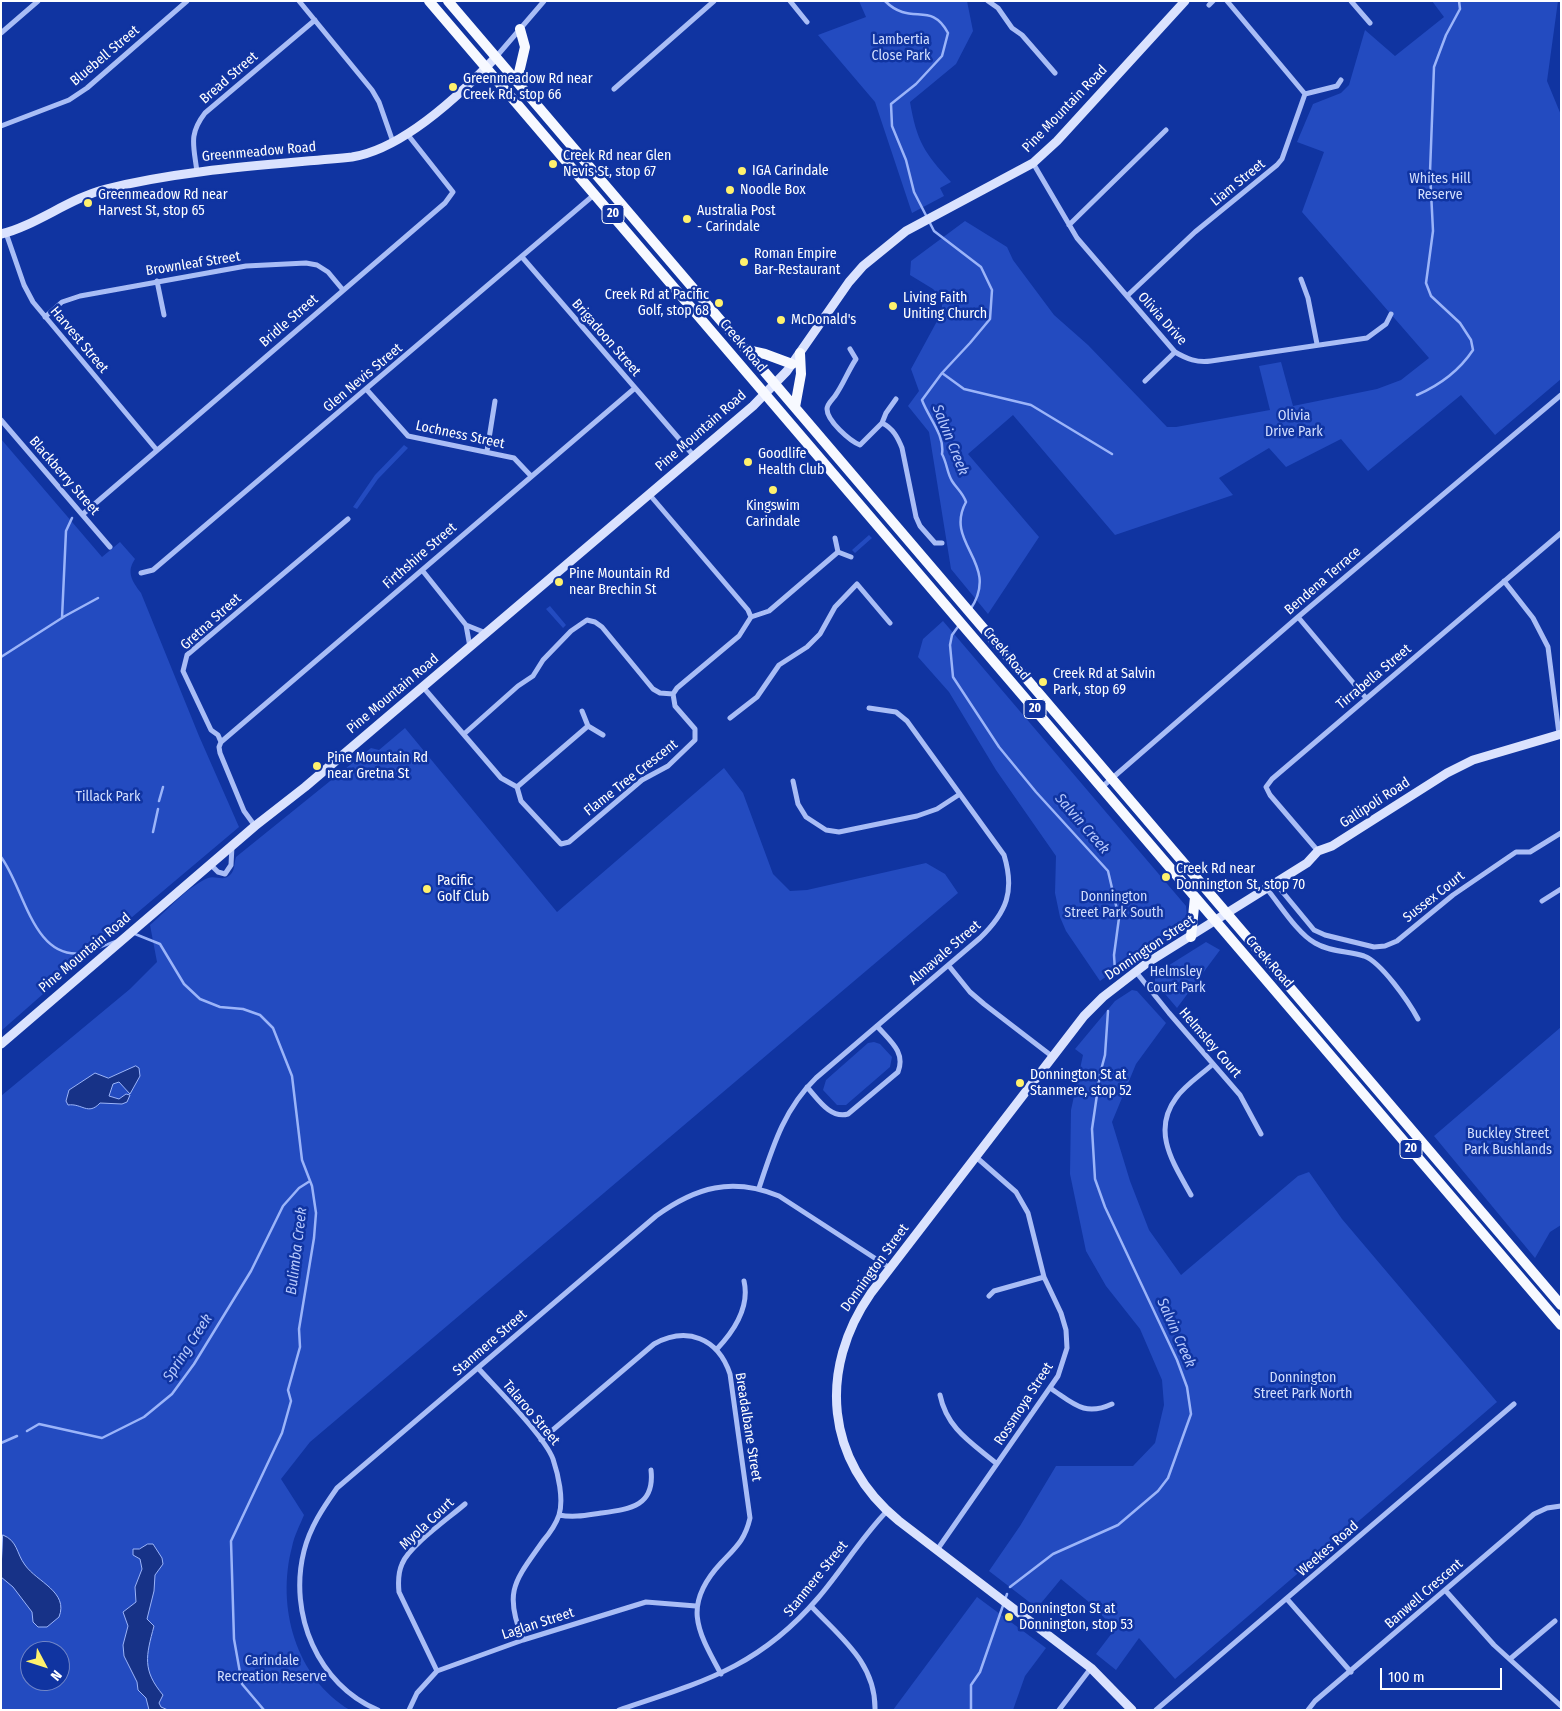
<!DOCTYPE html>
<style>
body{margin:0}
#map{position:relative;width:1562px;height:1711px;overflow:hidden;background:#1034a1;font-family:"Fira Sans Condensed",sans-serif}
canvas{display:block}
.frame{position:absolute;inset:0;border:2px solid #fff;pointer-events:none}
.north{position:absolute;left:20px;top:1641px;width:50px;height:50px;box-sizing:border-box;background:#1034a1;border:1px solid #7085c7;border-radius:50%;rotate:130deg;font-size:14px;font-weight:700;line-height:20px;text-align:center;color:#fff}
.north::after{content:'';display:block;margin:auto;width:18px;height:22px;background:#fff16d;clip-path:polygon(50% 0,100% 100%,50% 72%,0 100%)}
.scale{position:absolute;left:1380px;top:1668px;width:122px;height:22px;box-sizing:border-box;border:2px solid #fff;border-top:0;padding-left:6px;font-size:15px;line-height:18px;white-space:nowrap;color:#fff;-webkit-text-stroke:4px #1034a1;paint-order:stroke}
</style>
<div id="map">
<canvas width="1562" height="1711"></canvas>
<div class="frame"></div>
<div class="north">N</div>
<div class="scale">100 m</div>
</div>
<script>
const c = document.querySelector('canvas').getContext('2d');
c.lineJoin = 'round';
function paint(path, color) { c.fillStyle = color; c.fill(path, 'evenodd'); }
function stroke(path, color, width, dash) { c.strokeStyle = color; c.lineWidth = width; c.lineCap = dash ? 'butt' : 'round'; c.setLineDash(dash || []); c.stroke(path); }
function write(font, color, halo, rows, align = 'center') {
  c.font = font + ' "Fira Sans Condensed",sans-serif'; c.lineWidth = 5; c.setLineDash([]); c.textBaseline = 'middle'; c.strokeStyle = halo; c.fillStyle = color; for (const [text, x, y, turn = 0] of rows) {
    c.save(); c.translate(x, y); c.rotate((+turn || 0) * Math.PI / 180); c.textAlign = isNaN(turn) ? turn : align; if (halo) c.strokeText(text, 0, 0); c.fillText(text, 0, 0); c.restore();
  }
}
paint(new Path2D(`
 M 859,1 L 967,1 L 973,31 L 956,64 L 910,102 C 917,142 924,152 951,182 L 940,188 L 944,196 L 912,213 L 875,102 L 818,35 L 866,17 Z
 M 1432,1 L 1558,1 L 1547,81 L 1561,115 L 1561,379 L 1495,435 L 1461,395 L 1368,471 L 1341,439 L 1286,467 L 1269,448 L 1219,478 L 1233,495 L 1115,535 L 1013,415 L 968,454 L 1039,537 L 988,614 L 951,569 L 929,432 L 908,406 L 919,391 L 911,369 L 942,312 L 942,298 L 933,289 L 910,275 L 911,261 L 965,221 L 1007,247 L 1013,260 L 1054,315 L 1088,345 L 1167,427 L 1176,427 L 1270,410 L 1259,366 L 1281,362 L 1293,406 L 1377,389 L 1401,380 L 1429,358 L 1302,212 L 1324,152 L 1297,142 L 1313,104 L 1341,93 L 1349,85 L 1365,30 L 1395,56 L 1444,17 Z
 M 1,439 L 102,557 L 120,542 L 135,559 C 126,572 132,581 141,593 L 199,736 L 239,827 L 93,950 L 1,1031 Z
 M 404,445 L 408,448 L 378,479 L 357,509 L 353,507 L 375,475 Z
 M 869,535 L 872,538 L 855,553 L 852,550 Z
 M 550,606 L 566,625 L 563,628 L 546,609 Z
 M 943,621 L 1186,906 L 1187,918 L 1182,927 L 1163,942 L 1129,960 L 1100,981 L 1066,931 L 1060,917 L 1055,893 L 1056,856 L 996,770 L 949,692 L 918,657 L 923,639 Z
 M 405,728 L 557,912 L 724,768 L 743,793 L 773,874 L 790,891 L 807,890 L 926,863 L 945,874 L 958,893 L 310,1442 L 281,1479 L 304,1515 C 300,1525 294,1536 292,1547 C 276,1607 296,1678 350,1710 L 1,1710 L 1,1096 L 130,989 L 157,962 L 150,925 C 168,910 187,887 208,878 C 216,875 223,882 230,875 C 235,871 234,863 236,857 L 371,748 L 379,750 ZM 30,1651 L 60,1651 L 60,1681 L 30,1681 Z
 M 1206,942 L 1220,950 L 1177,1008 L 1155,982 L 1155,974 Z
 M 1132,990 L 1137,991 L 1166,1023 L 1136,1064 L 1112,1122 L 1130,1181 L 1149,1230 L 1181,1275 L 1298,1176 L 1309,1172 L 1342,1219 L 1497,1402 L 1175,1679 L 1139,1638 L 1116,1670 L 1096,1654 L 1115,1629 L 1090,1603 L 1061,1579 L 1037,1608 L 989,1571 L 1020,1526 L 1056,1466 L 1133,1466 L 1155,1443 L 1164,1405 L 1162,1380 L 1140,1329 L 1106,1286 L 1086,1251 L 1070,1174 L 1071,1110 L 1083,1055 L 1075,1049 L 1115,1001 Z
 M 1561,1027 L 1561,1225 L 1550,1232 L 1535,1258 L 1434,1136 Z
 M 874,1042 L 880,1044 L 892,1057 L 890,1067 L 846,1105 L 837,1105 L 823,1090 L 826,1080 L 868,1043 Z
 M 977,1597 L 1046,1648 L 1025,1676 L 1013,1710 L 893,1710 Z`), '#234bc0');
const water = new Path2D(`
 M 136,1066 L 139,1068 L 140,1076 L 130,1094 L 119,1082 L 113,1084 L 109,1096 L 119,1099 L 126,1094 L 130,1095 L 127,1102 L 122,1104 L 100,1103 C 88,1116 82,1103 68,1105 L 66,1101 L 69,1090 L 95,1073 L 108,1078 Z
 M 3,1535 C 18,1541 16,1553 25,1565 C 37,1582 69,1592 59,1617 L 47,1627 L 38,1627 L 33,1622 L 32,1612 L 13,1587 L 1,1577 Z
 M 148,1544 L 153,1544 L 162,1558 L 163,1564 L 155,1575 L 154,1591 L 147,1619 L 154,1626 C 146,1656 142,1670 163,1695 L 159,1703 L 161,1707 L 168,1710 L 149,1710 L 146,1698 L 138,1690 L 137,1682 L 124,1656 L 123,1645 L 128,1626 L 123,1612 L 136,1602 L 135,1587 L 142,1569 L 140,1559 L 133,1555 L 133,1549 L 139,1549 Z`);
paint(water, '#173287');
stroke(water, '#9bb4f9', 1);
stroke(new Path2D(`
 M 885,1 C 911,27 931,0 948,33 L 942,56 L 916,84 L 891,104 L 892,126 L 906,160 L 914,192 L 934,231 L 981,267 L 992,290 L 990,319 L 970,343 L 942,373 L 922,400 C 928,417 945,435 942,454 C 947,463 947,473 952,481 C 957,489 963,493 966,502 C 943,544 1002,563 970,610
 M 942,373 L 964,389 L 1031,405 L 1112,454
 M 1417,395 C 1440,385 1459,371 1473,350 L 1471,340 L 1460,323 L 1431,296 L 1426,283 L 1433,231 L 1430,172 L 1434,67 L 1446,35 L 1460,9 L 1459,1
 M 62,618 L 66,531 L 72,518
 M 960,624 L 952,635 L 950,645 L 953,677 L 999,747 L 1036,792 L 1108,871 L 1119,918 L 1114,955 L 1115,971
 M 1,657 L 65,616 L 98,598
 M 159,801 L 163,787
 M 153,832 L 158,809
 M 1,857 C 24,887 33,961 83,953 C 94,951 105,945 116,941
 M 135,934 L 160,944 L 184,984 L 200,999 L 220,1007 L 243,1009 L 260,1015 L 273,1028 L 292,1076 L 302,1160 L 312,1186 L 316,1213 L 314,1238 L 299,1329 L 300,1347 L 288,1390 L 291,1401 L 282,1433 L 231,1541 L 234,1639 L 242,1684 L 264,1710
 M 27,1431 L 39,1424 L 102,1438 L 144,1417 L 172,1394 L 194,1364 L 251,1271 L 283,1206 L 299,1188 L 310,1181
 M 1,1443 L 17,1436
 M 1010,1587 L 1053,1554 L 1118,1525 L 1158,1491 L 1168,1478 L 1191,1414 L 1187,1387 L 1177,1360 L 1105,1207 L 1095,1179 L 1092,1129 L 1100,1074 L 1105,1055 L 1108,1011
 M 971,1710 L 971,1685 L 980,1672 L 1007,1594`), '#9bb4f9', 2.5);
stroke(new Path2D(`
 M 299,1 L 372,90 L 379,102 L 393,142
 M 790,1 L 807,22
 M 988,1 L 998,8 L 1012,28 L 1022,35 L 1055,73
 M 1227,1 L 1305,94
 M 1351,1 L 1370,23
 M 1209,5 L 1213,1
 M 1,33 L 38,1
 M 496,57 L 544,1
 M 614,89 L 714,1
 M 1,126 L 69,100 L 87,88 L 187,1
 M 1033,163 L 1077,238 L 1175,352 C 1187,359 1197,363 1211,361 L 1367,338 L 1386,324 L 1391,314
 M 197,172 C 194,146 188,135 205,113 L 315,20
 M 1069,225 L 1166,130
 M 6,233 L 24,285 L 33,302 L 156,449
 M 522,257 L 694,456
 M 1301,279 L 1308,298 L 1317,344
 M 157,281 L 164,315
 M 1127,296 L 1195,232 L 1277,165 L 1282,159 L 1305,94 L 1337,86 L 1341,80
 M 45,317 L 62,302 L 80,296 L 246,266 L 306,263 L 317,265 L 328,272 L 343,290
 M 850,349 L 856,359 C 848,371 843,385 835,396 C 832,400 827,404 827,409 C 827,421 850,441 860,445 L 882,423 C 893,428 898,438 902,448 L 916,517 L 920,526 L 935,543 L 942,543
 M 1145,381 L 1175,352
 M 367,390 L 408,436 L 514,458 L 531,476
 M 1,420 L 110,547
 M 882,423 L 886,413 L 896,399
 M 487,451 L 495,401
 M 83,514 L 445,203 L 453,192 L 408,135
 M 835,538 L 838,552 L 851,557
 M 422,570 L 466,625 L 486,633
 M 141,573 L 153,570 L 595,194
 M 1504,581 L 1533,618 L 1548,647 L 1559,734
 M 751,617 L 769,611 L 838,552
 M 1298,617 L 1366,698
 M 466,625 L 470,647
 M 423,687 L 501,778 L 517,787 L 521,801 L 561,844 L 569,842 L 642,780 L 668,766 L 695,740 L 695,729 L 675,706 L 673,694 L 677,688 L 739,636 L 751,617 L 748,610 L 649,494
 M 582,711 L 588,726 L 603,735
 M 730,718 L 757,697 L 779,665 L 807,647 L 820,634 L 835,607 L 857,584 L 890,623
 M 464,734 L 518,686 L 533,676 L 543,660 L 571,631 L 587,620 L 595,622 L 602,627 L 653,689 L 660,693 L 673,694
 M 221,742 L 635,388
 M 793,781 L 798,804 L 806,817 L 826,830 L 839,832 L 917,816 L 937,809 L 960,794
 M 517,787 L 588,726
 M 1102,787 L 1298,617 L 1561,395
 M 255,826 L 244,811 L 220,753 L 219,747 L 221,742 L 218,735 L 211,730 L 183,671 L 187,655 L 348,519
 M 1318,851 L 1270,795 L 1266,787 L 1272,779 L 1561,533
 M 210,864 L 218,872 L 225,874 L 231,865 L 232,846
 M 1276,884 L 1314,930 L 1325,935 L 1374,947 L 1385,946 L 1397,941 L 1453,895 L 1516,852 L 1530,852 L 1561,833
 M 1267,889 C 1280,905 1298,934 1315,943 C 1330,952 1348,951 1364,956 C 1381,962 1409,1002 1418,1019
 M 1542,901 L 1561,889
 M 949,966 L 970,992 L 984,1004 L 1053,1057
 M 1136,972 L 1169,1013 L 1240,1095 L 1261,1134
 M 807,1087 C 818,1099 830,1119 848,1114 L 898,1072 C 906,1052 890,1041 877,1026
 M 759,1188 C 773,1146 784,1109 816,1078 L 980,938 C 1007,912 1015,891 1004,855 L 907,721 L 896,712 L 869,708
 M 1191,1195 C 1174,1164 1151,1132 1176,1098 C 1185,1085 1201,1075 1213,1064
 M 989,1296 L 994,1291 L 1044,1277
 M 717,1349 C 735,1330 750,1307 744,1281
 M 478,1368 C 496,1388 545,1437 553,1459 C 558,1474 564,1499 559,1515 C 556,1524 549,1534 543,1541 C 515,1581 503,1591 523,1640
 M 1050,1388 C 1073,1403 1084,1417 1112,1404
 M 940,1395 C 947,1429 972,1443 997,1464
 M 541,1440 L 654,1344 C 687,1326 718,1338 730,1374 L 750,1518 C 745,1540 736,1547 721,1563 C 682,1605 697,1630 721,1674
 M 559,1515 C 574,1518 587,1515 601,1513 C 631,1509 655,1506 651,1470
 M 937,1550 L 1058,1376 L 1067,1348 L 1066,1330 L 1061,1313 L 1044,1277 L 1028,1213 L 1016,1192 L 976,1157
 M 1445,1590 L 1494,1645 L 1561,1706
 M 1287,1599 L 1351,1672
 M 811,1606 C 841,1638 876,1663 875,1710
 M 1510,1659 L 1555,1621
 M 437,1671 L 399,1592 C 398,1582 398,1573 402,1564 C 409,1546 449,1518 465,1504
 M 378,1710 C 318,1685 288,1614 304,1551 C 310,1527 323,1508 337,1488 L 656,1216 C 696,1187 732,1177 779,1196 L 890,1268
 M 409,1710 L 417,1693 L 437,1671 L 523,1640 L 646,1602 L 696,1606
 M 619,1710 C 702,1682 758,1668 818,1598 C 842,1570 861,1538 887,1511
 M 1059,1710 L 1091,1668
 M 1156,1710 L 1514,1404
 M 1308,1710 L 1315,1701 L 1534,1514 L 1547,1508 L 1561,1506`), '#a9bdf6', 5);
stroke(new Path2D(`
 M 1,234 C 35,226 70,198 106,189 C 186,169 270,165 352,157 C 403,149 461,94 496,57
 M 1,1044 L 255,826 L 305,787 L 753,406 L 787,371 L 849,282 L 863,266 L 906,231 L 1033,163 L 1057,141 L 1185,1
 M 1132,1710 L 1091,1668 L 899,1521 C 825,1461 818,1369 871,1293 L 1084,1016 L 1103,997 L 1147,963 L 1307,863 L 1318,851 L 1332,846 L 1447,773 L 1473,760 L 1561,734`), '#dae2fe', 9);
stroke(new Path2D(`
 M 429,1 L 1561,1325
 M 448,1 L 1561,1305
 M 517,81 L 525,47 L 520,29
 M 747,350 L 765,354 L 792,364
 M 795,407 L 801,374 L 800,353
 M 1191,937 L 1195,897`), '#f7f9ff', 10);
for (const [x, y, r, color] of [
 [453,87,5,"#fff16d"],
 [553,164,5,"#fff16d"],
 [742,171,5,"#fff16d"],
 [730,190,5,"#fff16d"],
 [88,203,5,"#fff16d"],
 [687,219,5,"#fff16d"],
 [744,262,5,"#fff16d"],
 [719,303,5,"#fff16d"],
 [893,306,5,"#fff16d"],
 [781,320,5,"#fff16d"],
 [748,462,5,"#fff16d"],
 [773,490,5,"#fff16d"],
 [559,582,5,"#fff16d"],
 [1043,682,5,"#fff16d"],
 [317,766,5,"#fff16d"],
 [1166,877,5,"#fff16d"],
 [427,889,5,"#fff16d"],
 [1020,1083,5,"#fff16d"],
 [1009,1617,5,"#fff16d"]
]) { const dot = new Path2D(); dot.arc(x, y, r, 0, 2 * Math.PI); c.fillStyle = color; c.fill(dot); stroke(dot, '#1034a1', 2); }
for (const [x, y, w] of [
 [613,214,22],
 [1035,709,22],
 [1411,1149,22]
]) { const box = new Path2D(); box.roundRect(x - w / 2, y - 9.5, w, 19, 4); c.fillStyle = '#1034a1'; c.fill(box); stroke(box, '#fff', 1); }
write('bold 12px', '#fff', null, [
 ["20",613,214],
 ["20",1035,709],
 ["20",1411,1149]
]);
write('14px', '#d2defe', '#1034a1', [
 ["Lambertia",901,40],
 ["Close Park",901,56],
 ["Whites Hill",1440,179],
 ["Reserve",1440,195],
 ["Olivia",1294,416],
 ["Drive Park",1294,432],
 ["Tillack Park",108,797],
 ["Donnington",1114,897],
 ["Street Park South",1114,913],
 ["Helmsley",1176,972],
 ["Court Park",1176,988],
 ["Buckley Street",1508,1134],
 ["Park Bushlands",1508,1150],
 ["Donnington",1303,1378],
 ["Street Park North",1303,1394],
 ["Carindale",272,1661],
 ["Recreation Reserve",272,1677]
]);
write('14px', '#fff', '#1034a1', [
 ["Bluebell Street",105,56,-40],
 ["Bread Street",229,78,-41],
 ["Pine Mountain Road",1065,109,-46],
 ["Greenmeadow Road",259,152,-5],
 ["Liam Street",1238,183,-39],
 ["Brownleaf Street",193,264,-9],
 ["Olivia Drive",1162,319,48],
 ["Bridle Street",289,321,-41],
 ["Brigadoon Street",606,338,49],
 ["Harvest Street",79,340,50],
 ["Creek Road",743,346,50],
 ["Glen Nevis Street",363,378,-40],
 ["Pine Mountain Road",701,431,-41],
 ["Lochness Street",460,435,12],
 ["Blackberry Street",64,476,49],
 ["Firthshire Street",420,556,-41],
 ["Bendena Terrace",1323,581,-41],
 ["Gretna Street",211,622,-42],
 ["Creek Road",1006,654,50],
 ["Tirrabella Street",1374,677,-40],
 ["Pine Mountain Road",393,694,-40],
 ["Flame Tree Crescent",631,778,-38],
 ["Gallipoli Road",1375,803,-33],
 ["Sussex Court",1434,897,-38],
 ["Donnington Street",1150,948,-34],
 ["Pine Mountain Road",85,953,-40],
 ["Almavale Street",945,953,-41],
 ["Creek Road",1269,962,49],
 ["Helmsley Court",1210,1043,49],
 ["Donnington Street",875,1268,-54],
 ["Stanmere Street",490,1343,-41],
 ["Rossmoya Street",1024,1404,-57],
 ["Talaroo Street",531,1413,50],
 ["Breadalbane Street",748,1427,81],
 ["Myola Court",427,1524,-43],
 ["Weekes Road",1328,1549,-41],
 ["Stanmere Street",816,1579,-51],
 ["Banwell Crescent",1424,1594,-41],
 ["Laglan Street",538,1624,-18]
]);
write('14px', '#fff', '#1034a1', [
 ["Greenmeadow Rd near",463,79],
 ["Creek Rd, stop 66",463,95],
 ["Creek Rd near Glen",563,156],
 ["Nevis St, stop 67",563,172],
 ["IGA Carindale",752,171],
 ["Noodle Box",740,190],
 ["Greenmeadow Rd near",98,195],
 ["Harvest St, stop 65",98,211],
 ["Australia Post",697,211],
 ["- Carindale",697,227],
 ["Roman Empire",754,254],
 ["Bar-Restaurant",754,270],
 ["Creek Rd at Pacific",709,295,"right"],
 ["Golf, stop 68",709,311,"right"],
 ["Living Faith",903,298],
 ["Uniting Church",903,314],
 ["McDonald's",791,320],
 ["Goodlife",758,454],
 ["Health Club",758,470],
 ["Kingswim",773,506,"center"],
 ["Carindale",773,522,"center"],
 ["Pine Mountain Rd",569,574],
 ["near Brechin St",569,590],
 ["Creek Rd at Salvin",1053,674],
 ["Park, stop 69",1053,690],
 ["Pine Mountain Rd",327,758],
 ["near Gretna St",327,774],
 ["Creek Rd near",1176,869],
 ["Donnington St, stop 70",1176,885],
 ["Pacific",437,881],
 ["Golf Club",437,897],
 ["Donnington St at",1030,1075],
 ["Stanmere, stop 52",1030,1091],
 ["Donnington St at",1019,1609],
 ["Donnington, stop 53",1019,1625]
], 'left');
write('italic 15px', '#b6c8fc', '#1034a1', [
 ["Salvin Creek",950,440,68],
 ["Salvin Creek",1082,824,49],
 ["Bulimba Creek",297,1251,-83],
 ["Salvin Creek",1176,1333,66],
 ["Spring Creek",188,1348,-57]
]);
</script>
